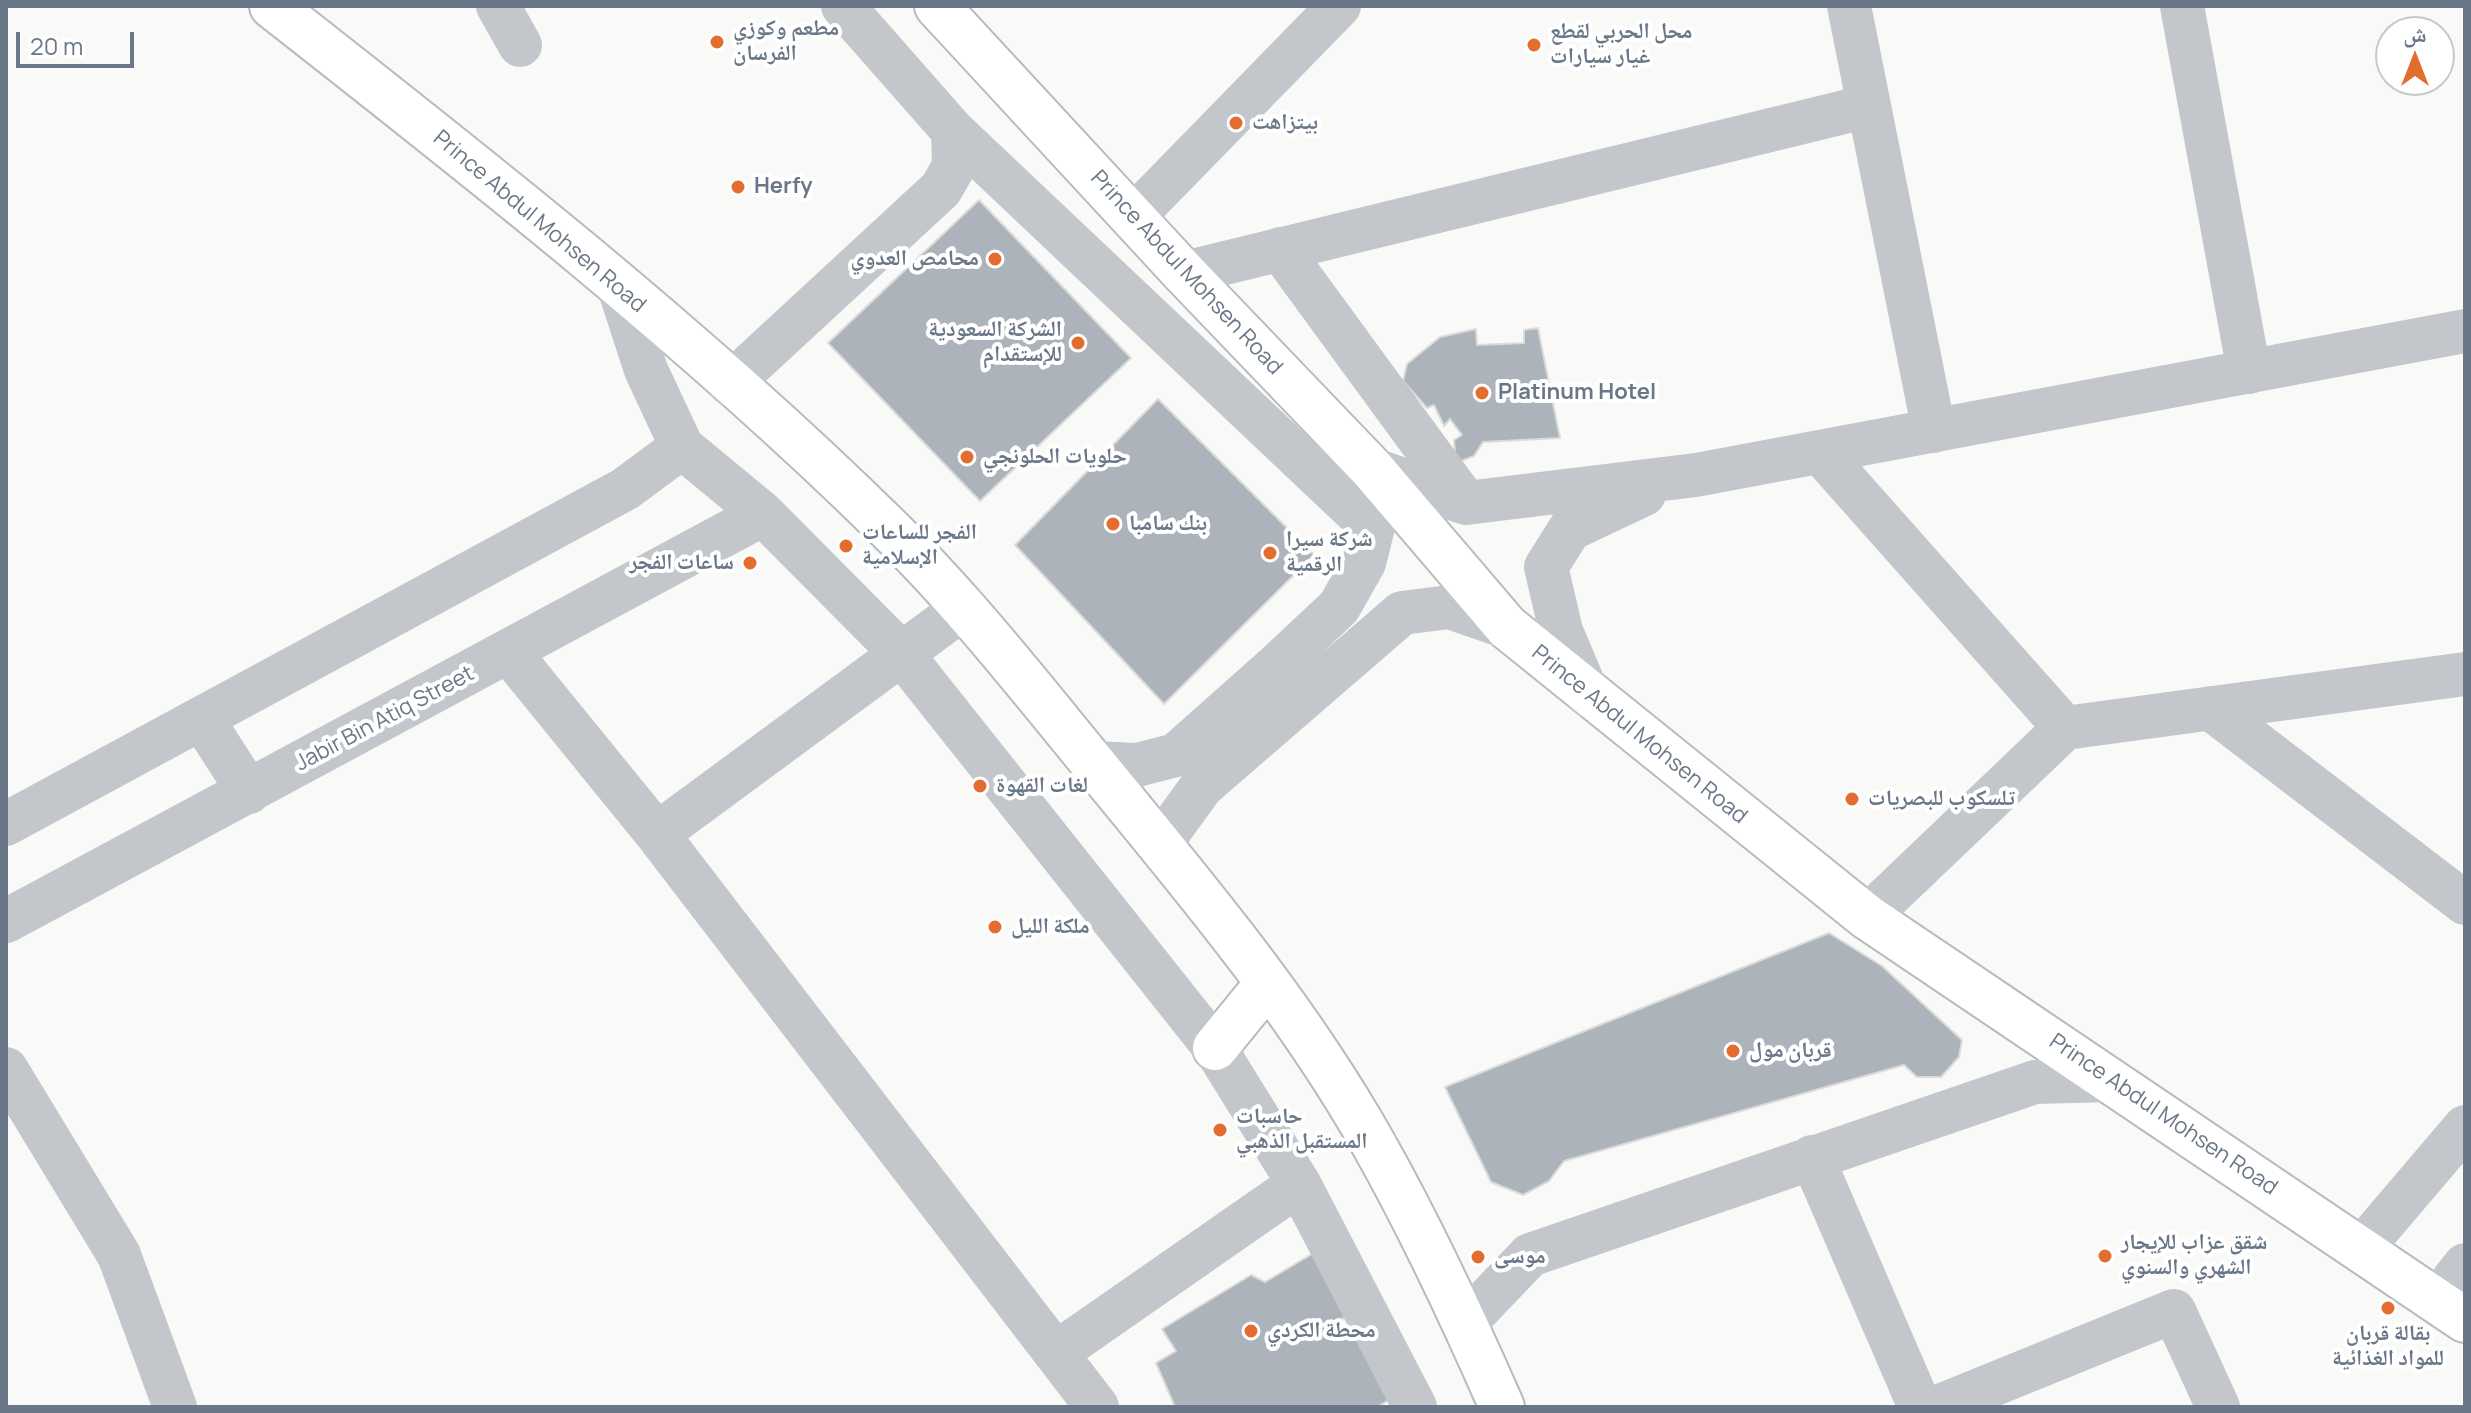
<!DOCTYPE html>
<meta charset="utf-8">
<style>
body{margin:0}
#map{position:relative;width:2471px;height:1413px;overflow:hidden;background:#f9faf8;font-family:Manrope,"Noto Naskh Arabic",sans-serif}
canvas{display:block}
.frame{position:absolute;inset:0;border:8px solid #697788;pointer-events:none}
.north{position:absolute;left:2375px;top:16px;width:80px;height:80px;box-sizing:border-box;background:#fff;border:2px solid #c3c9cf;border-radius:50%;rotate:0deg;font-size:22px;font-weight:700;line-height:32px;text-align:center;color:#697788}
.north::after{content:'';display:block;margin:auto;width:28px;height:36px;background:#e36c2f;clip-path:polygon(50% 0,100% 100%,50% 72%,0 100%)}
.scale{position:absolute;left:16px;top:32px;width:118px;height:36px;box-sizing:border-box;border:4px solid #697788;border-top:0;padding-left:10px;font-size:24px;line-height:28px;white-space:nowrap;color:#697788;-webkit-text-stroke:6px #fff;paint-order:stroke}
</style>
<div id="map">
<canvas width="2471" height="1413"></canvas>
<div class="frame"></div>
<div class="north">ش</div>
<div class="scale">20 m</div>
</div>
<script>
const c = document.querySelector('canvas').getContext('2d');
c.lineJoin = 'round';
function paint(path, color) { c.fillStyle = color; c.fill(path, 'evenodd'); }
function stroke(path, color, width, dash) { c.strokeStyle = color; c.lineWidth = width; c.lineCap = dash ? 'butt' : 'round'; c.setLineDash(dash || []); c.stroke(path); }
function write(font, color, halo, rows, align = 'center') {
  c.font = font + ' Manrope,"Noto Naskh Arabic",sans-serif'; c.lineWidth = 8; c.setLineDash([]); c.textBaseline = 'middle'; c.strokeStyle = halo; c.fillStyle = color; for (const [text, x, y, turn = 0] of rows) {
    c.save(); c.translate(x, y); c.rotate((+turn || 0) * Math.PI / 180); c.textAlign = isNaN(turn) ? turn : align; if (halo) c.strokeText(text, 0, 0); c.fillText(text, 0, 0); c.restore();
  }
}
const building = new Path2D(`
 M 979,200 L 1131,358 L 980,501 L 828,343 Z
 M 1538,328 L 1560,438 L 1483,442 L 1474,456 L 1461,461 L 1455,454 L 1454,440 L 1462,435 L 1450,419 L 1444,426 L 1434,405 L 1427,408 L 1403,381 L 1407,364 L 1440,337 L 1476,329 L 1477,345 L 1524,343 L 1524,330 Z
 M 1158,399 L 1314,555 L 1164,704 L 1015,545 Z
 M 1829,933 L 1882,966 L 1962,1040 L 1959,1057 L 1941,1077 L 1917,1077 L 1904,1065 L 1564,1161 L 1549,1181 L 1523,1195 L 1491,1182 L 1445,1087 Z
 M 1312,1254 L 1348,1311 L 1340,1323 L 1339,1333 L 1349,1340 L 1364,1338 L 1399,1394 L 1377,1407 L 1175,1407 L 1156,1363 L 1176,1351 L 1162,1329 L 1251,1275 L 1265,1282 Z`);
paint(building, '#acb3ba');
stroke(building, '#dbdcda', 2);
const major = new Path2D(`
 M 272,6 C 480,169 691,335 880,520 C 958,595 1024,679 1092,762 C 1192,884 1295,1005 1373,1143 C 1421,1228 1463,1318 1502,1407
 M 937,6 L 1184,273 L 1372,469 L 1507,627 L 1867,917 L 2465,1320
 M 1215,1048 L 1268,983`);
stroke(major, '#b7bbbf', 48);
stroke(new Path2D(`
 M 498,6 L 520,45
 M 1849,6 L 1934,431
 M 2182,6 L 2249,372
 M 953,131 L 1373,528
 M 1133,217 L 1339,6
 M 1280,249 L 1466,503
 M 1184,273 L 1869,106
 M 619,287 L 646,370 L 682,447 L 763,514 L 901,653 L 1215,1048 L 1299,1184 L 1415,1407
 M 730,384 L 941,189 L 954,166 L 953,131 L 843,6
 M 1820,452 L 2065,728
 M 1372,469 L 1466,503 L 1696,475 L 2465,331
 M 509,652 L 657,834 L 965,607
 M 1588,695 L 1561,631 L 1546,567 L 1570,529 L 1644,494
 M 2210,708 L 2465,903
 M 202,719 L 249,792
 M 1093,763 L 1137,765 L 1176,755 L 1275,667 L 1339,607 L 1364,563 L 1380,499
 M 6,824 L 625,489 L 682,447
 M 657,834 L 1097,1407
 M 1160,844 L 1202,786 L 1402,613 L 1449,607 L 1507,627
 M 1867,917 L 2065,728 L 2465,674
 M 6,921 L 763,514
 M 6,1069 L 119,1255 L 175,1407
 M 1812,1157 L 1920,1407
 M 2362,1248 L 2465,1127
 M 2437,1301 L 2465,1265
 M 1465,1323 L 1530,1255 L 2035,1082 L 2110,1080
 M 1056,1353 L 1299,1184
 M 1938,1407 L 2174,1311 L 2218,1407`), '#c3c7cb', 44);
stroke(major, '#fff', 44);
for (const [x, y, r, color] of [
 [717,42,8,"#e36c2f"],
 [1534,45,8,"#e36c2f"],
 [1236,123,8,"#e36c2f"],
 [738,187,8,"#e36c2f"],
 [995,259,8,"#e36c2f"],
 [1078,343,8,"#e36c2f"],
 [1482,393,8,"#e36c2f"],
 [967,457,8,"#e36c2f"],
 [1113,524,8,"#e36c2f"],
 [846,546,8,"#e36c2f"],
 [1270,553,8,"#e36c2f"],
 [750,563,8,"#e36c2f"],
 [980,786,8,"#e36c2f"],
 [1852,799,8,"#e36c2f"],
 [995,927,8,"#e36c2f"],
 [1733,1051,8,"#e36c2f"],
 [1220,1130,8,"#e36c2f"],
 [2105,1256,8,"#e36c2f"],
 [1478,1257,8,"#e36c2f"],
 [2388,1308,8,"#e36c2f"],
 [1251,1331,8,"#e36c2f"]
]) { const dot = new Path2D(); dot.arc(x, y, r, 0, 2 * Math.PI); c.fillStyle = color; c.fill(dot); stroke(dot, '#fff', 3); }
write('bold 22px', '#697788', '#fff', [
 ["مطعم وكوزي",733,29],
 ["الفرسان",733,54],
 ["محل الحربي لقطع",1550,32],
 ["غيار سيارات",1550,57],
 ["بيتزاهت",1252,123],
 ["Herfy",754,187],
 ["محامص العدوي",979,259,"right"],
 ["الشركة السعودية",1062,330,"right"],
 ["للإستقدام",1062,355,"right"],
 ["Platinum Hotel",1498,393],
 ["حلويات الحلونجي",983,457],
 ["بنك سامبا",1129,524],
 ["الفجر للساعات",862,533],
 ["الإسلامية",862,558],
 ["شركة سيرا",1286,540],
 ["الرقمية",1286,565],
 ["ساعات الفجر",734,563,"right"],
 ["لغات القهوة",996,786],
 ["تلسكوب للبصريات",1868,799],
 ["ملكة الليل",1011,927],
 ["قربان مول",1749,1051],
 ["حاسبات",1236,1117],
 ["المستقبل الذهبي",1236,1142],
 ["شقق عزاب للإيجار",2121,1243],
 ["الشهري والسنوي",2121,1268],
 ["موسى",1494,1257],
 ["محطة الكردي",1267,1331],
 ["بقالة قربان",2388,1334,"center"],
 ["للمواد الغذائية",2388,1359,"center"]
], 'left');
write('22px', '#697788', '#fff', [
 ["Prince Abdul Mohsen Road",539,222,40],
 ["Prince Abdul Mohsen Road",1186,273,47],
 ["Jabir Bin Atiq Street",385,719,-28],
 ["Prince Abdul Mohsen Road",1639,735,39],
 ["Prince Abdul Mohsen Road",2163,1115,34]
]);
</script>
